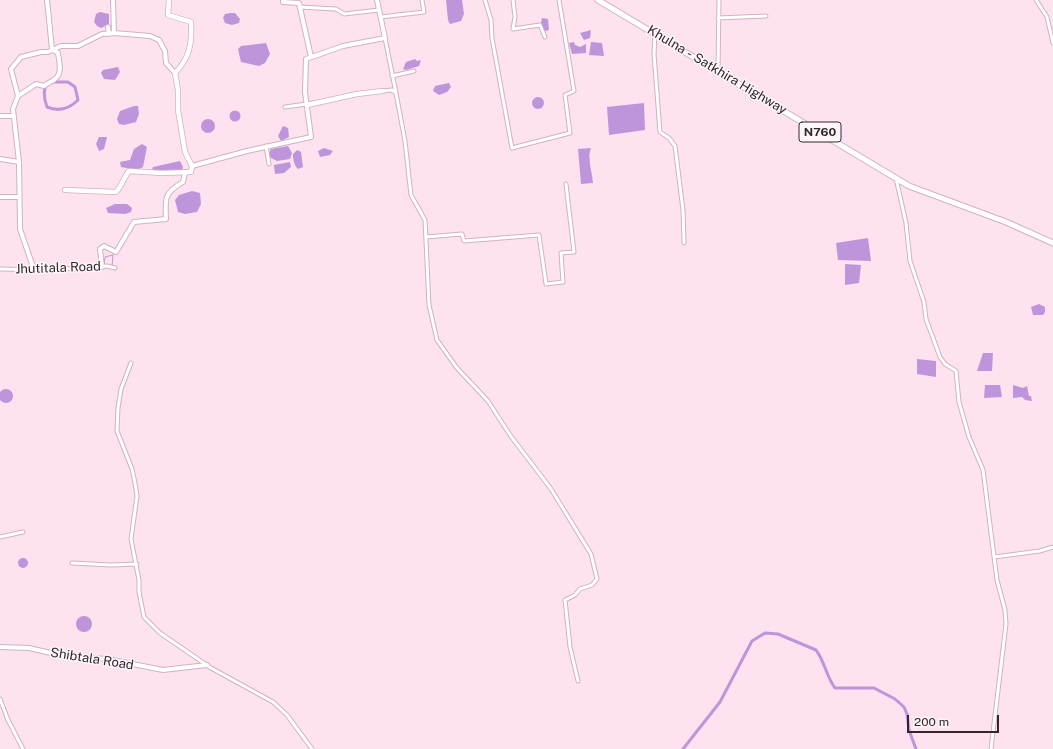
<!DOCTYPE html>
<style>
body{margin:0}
#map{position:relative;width:1053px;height:749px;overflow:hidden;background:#fee2ef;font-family:"Public Sans",sans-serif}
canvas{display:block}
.scale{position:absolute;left:907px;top:715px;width:92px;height:18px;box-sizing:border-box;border:2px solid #32262c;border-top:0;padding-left:5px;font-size:12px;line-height:14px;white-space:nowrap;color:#32262c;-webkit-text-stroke:3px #fdf6f9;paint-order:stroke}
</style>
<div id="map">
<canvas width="1053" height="749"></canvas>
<div class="scale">200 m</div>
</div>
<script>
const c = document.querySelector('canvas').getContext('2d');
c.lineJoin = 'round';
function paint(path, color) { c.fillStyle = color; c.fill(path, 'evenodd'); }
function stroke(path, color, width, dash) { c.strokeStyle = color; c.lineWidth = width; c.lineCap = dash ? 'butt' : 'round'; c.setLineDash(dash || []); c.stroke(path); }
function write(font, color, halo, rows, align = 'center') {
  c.font = font + ' "Public Sans",sans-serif'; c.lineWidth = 3; c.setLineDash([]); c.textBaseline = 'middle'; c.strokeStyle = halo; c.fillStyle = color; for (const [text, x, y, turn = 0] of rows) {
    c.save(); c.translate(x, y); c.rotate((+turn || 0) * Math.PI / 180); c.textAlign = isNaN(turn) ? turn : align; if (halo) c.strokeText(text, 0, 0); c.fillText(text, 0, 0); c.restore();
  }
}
paint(new Path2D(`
 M 446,0 L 462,0 L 464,14 L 461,21 L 450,24 L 448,20 Z
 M 100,12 L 109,14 L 109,24 L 101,28 L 97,26 L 94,22 L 96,14 Z
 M 230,13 L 235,13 L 240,19 L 239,23 L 232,25 L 225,23 L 223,18 L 225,14 Z
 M 542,18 L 548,19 L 549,30 L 545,31 L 541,23 Z
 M 591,30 L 590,38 L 584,40 L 580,33 Z
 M 574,42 L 575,45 L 580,47 L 586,44 L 586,53 L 572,54 L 569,43 Z
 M 591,42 L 602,43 L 604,56 L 589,55 Z
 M 266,43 L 270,54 L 265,63 L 259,66 L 241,62 L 238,49 L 241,46 Z
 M 415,59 L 417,61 L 421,60 L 419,66 L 406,70 L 403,69 L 406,62 Z
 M 118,67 L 120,72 L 115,80 L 104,79 L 101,73 L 103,70 Z
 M 449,83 L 451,87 L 447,92 L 439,95 L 433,91 L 435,86 Z
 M532 103a6 6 0 1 1 12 0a6 6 0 1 1-12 0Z
 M 644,103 L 645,130 L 609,135 L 607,107 Z
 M 134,106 L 138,106 L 139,114 L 136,122 L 124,125 L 119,124 L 117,119 L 120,111 Z
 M229.5 116a5.5 5.5 0 1 1 11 0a5.5 5.5 0 1 1-11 0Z
 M201 126a7 7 0 1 1 14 0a7 7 0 1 1-14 0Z
 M 283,126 L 288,128 L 289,137 L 281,141 L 278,136 Z
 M 99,137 L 107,137 L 104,149 L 99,151 L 96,144 Z
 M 142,144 L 147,147 L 143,167 L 137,170 L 121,167 L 120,162 L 130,160 L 134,149 Z
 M 288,146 L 292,153 L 290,159 L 277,161 L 269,157 L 269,153 L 271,149 Z
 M 324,148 L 333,151 L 330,155 L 320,157 L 318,151 Z
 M 591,148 C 587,158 592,171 593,183 L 581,184 L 578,149 Z
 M 297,150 L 301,152 L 303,167 L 298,169 C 294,165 293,159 293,154 Z
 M 180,161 L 183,167 L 182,171 L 152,170 L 153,167 Z
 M 290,162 L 291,167 L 284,173 L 275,174 L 274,165 Z
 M 192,191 L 200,193 L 201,204 L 197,212 L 185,214 L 178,212 L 175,200 L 179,195 Z
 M 115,204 L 127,204 L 132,208 L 131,212 L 125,214 L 108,213 L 106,208 Z
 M 868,238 L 871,261 L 838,260 L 836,243 Z
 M 845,264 L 861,265 L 859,283 L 845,285 Z
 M 1039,304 L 1045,307 L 1045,312 L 1043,315 L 1033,315 L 1031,307 Z
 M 983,353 L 993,353 L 992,371 L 977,371 Z
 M 917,359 L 936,361 L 936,377 L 917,374 Z
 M 985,385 L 1000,385 L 1002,397 L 984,398 Z
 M 1013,385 L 1023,388 L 1027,386 L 1029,396 L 1031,396 L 1032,401 L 1025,400 L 1022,397 L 1013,398 Z
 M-1 396a7 7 0 1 1 14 0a7 7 0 1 1-14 0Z
 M18 563a5 5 0 1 1 10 0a5 5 0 1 1-10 0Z
 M76 624a8 8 0 1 1 16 0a8 8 0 1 1-16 0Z`), '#be95da');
stroke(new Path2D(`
 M 142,219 L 146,219
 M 104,266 L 105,257 L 113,255 L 112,267`), '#be95da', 1);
stroke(new Path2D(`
 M 48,82 L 68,82 L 75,87 L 78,100 C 69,109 59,112 47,107 C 44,99 42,90 48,82 Z
 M 683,749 L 720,702 L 752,641 L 765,633 L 778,634 L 816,650 C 825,662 826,676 835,688 L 874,688 L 895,699 L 904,707 L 907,714 L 909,730 L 916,749`), '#be95da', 3);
const minor = new Path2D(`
 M 485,0 L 491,20 L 492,38 L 512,148 L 570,133 L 565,95 L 574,91 L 559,0
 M 513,0 L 515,17 L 513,29 L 540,25 L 545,37
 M 1036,0 L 1047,17 L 1053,43
 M 299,7 L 336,9 L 344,14 L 379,10
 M 381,17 L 424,12 L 422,0
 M 718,18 L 766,16
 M 655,33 L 654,54 L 660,132 L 669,138 L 675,146 L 683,210 L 684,243
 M 385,38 L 396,93
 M 718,70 L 719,0
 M 392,76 L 414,71
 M 382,91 L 392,90 L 396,93 L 405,141 L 411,195 L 425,220 L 429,305 L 437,340 L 457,368 L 488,401 L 510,435 L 551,489 L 591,554 L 597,579 L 592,585 L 580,589 L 575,595 L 565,600 L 570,647 L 578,681
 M 285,107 L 307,104
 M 266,146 L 269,164
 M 896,178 L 906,223 L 910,261 L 924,302 L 926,319 L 940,357 L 945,364 L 956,371 L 959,402 L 969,437 L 983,470 L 997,580 L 1005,610 L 1006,624 L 991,749
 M 426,237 L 462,234 L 464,241 L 539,235 L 546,284 L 563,282 L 561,253 L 574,252 L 566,184
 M 0,269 L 46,270 L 107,266 L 115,268
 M 131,363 L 121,389 L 118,408 L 117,431 L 132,469 L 135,483 L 137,496 L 131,539 L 139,580 L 139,592 L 144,617 L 160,633 L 211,668 L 273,702 L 287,715 L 312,749
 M 0,537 L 23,532
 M 994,557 L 1040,551 L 1053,547
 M 72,563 L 111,565 L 137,564
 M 0,699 L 8,720 L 23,749`);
const tertiary = new Path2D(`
 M 47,0 L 52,49
 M 113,0 L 114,33
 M 283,0 L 283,2 L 299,3 L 311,57
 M 108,27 L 109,34
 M 18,96 L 11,69 L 21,57 L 41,52 L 48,52 L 61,46 L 78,46 L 102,34 L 114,33 L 150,36 L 159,40 L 165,51 L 166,63 L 175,73
 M 0,116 L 13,116
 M 0,159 L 19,162
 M 192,166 L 247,151 L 311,137 L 305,92 L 306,59 L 343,46 L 385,38 L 377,0
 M 0,197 L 19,197
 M 102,267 L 100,249 L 104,246 L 116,252 L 134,222 L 166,219 C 165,198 164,193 183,182 L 185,172
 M 34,270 L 20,229 L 19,162 L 13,109 L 18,96 L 36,84 L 44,86 C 47,83 52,82 55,79 C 63,73 59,61 58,53 L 52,49
 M 0,647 L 29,648 L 64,656 L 107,659 L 163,670 L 207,665`);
const secondary = new Path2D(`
 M 307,105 L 357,94 L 382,91
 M 65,190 L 116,192 C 122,186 124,177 129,171 L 162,173 L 191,172 L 192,166 L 185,152 L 178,110 L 178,90 L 175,73 C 190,58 192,43 191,22 L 168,15 L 169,0`);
const trunk = new Path2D(`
 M 598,0 L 909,186 L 1006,222 L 1053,243`);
stroke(minor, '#d2b1c0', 5);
stroke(tertiary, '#d2b1c0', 6);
stroke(secondary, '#d2b1c0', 6);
stroke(trunk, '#d2b1c0', 7);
stroke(minor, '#fff', 3);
stroke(tertiary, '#fff', 4);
stroke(secondary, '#fff', 4.5);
stroke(trunk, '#fff', 5);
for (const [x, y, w] of [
 [820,132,42]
]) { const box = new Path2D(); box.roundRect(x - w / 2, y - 10, w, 20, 3); c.fillStyle = '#fdf6f9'; c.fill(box); stroke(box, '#32262c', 1); }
write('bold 12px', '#32262c', null, [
 ["N760",820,132]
]);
write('13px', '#32262c', '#fdf6f9', [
 ["Khulna - Satkhira Highway",717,70,31],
 ["Jhutitala Road",58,268,-2],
 ["Shibtala Road",92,659,9]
]);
</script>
